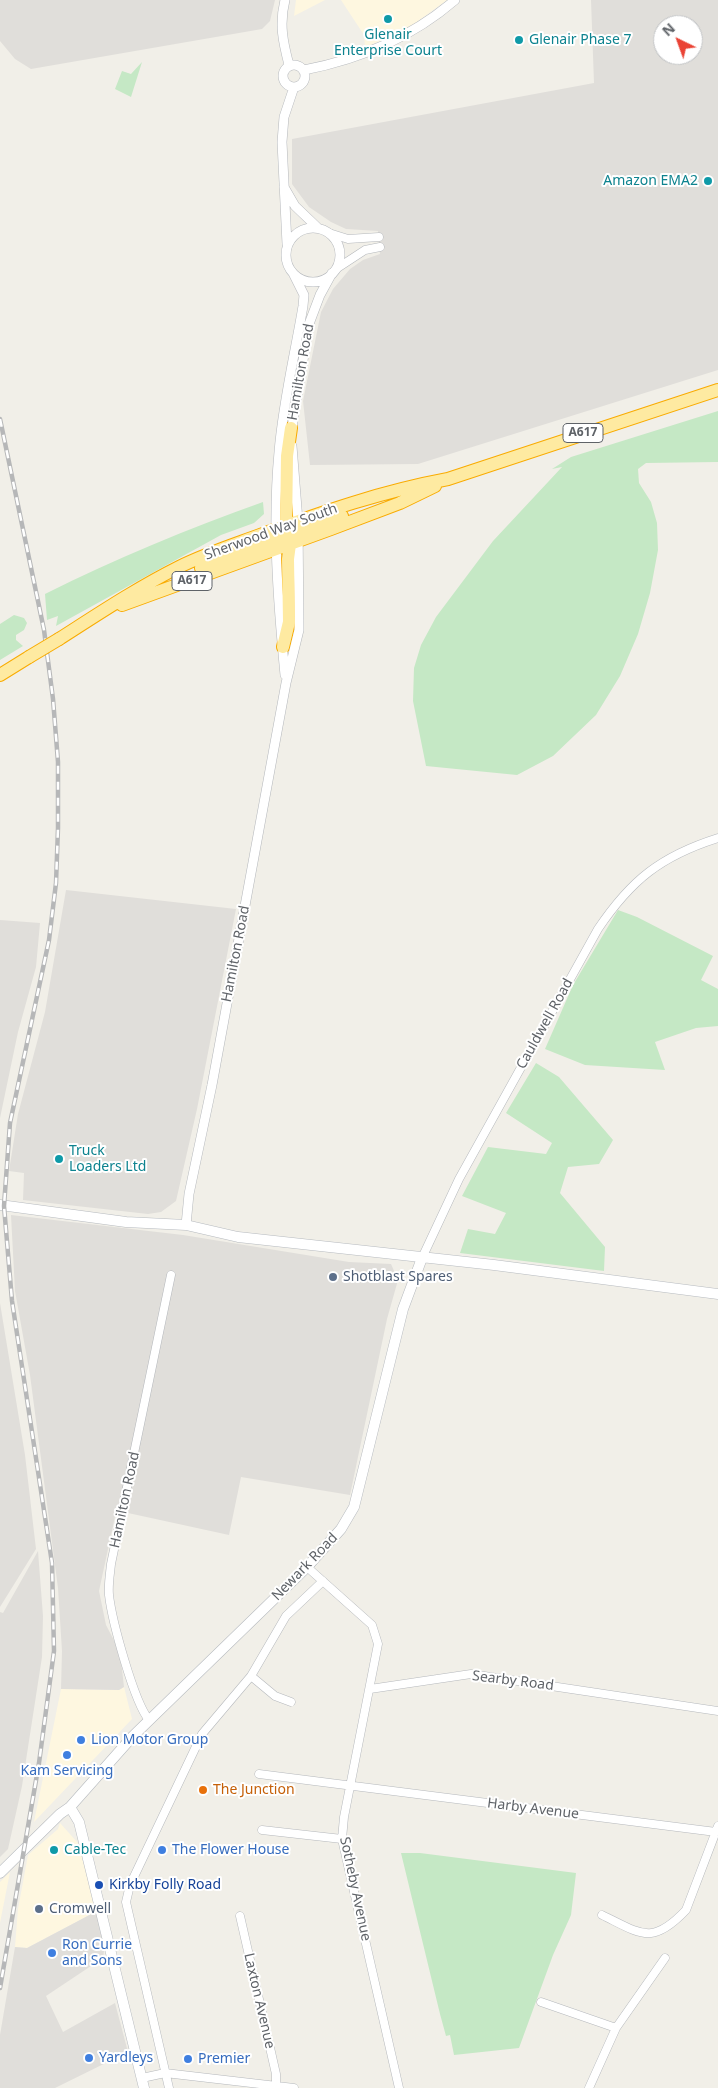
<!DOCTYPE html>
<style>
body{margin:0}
#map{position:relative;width:718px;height:2088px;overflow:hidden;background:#f1efe8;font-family:"Noto Sans",sans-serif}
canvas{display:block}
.north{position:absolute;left:653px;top:15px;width:50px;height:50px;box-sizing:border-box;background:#fff;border:1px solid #bfc1c3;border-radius:50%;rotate:318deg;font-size:14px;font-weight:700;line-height:20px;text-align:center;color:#5f6368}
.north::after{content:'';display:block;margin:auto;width:18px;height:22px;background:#ea4335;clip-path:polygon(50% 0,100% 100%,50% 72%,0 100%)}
</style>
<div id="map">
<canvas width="718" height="2088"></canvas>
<div class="north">N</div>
</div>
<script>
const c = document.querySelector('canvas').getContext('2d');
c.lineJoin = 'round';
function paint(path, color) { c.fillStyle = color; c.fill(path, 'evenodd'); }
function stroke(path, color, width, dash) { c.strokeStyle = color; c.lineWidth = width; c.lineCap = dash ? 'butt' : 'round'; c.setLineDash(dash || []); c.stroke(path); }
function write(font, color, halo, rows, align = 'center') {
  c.font = font + ' "Noto Sans",sans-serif'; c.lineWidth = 4; c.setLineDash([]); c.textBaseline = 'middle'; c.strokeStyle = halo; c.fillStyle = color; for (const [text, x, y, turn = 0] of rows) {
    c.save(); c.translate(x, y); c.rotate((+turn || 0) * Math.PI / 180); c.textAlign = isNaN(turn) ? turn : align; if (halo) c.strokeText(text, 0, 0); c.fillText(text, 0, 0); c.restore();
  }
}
paint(new Path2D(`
 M 296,0 L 325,0 L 294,16 Z
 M 341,0 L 447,0 L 403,32 L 365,47 L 364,35 Z
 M 124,1687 L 132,1719 L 34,1822 L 61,1689 L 119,1690 Z
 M 60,1823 L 78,1843 L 97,1911 L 27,1948 L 15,1947 L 18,1909 L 28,1855 L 58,1829 Z
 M 10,1872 L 0,1923 L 0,1882 Z`), '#fef7e0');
paint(new Path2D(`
 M 0,0 L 275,0 L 270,21 L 262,29 L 31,69 L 15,59 L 0,41 Z
 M 591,0 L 718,0 L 718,370 L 418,464 L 310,465 L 303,401 L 321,312 L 333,289 L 350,269 L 363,260 L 380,254 L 378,231 L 346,229 L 331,222 L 309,207 L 292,184 L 292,139 L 594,83 ZM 663,25 L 693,25 L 693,55 L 663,55 Z
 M 66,890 L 236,909 L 197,1109 L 176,1201 L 161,1212 L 148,1214 L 23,1200 L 24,1173 L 9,1171 L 18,1114 L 45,1012 Z
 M 0,920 L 40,923 L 36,967 L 18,1032 L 0,1118 Z
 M 11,1215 L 183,1235 L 349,1262 L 391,1264 L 398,1280 L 387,1319 L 350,1495 L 241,1477 L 229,1535 L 128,1513 L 116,1512 L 99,1591 L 106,1625 L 120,1652 L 124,1687 L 119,1690 L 61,1689 L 62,1651 L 58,1588 L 30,1375 L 15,1291 Z
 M 0,1303 L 25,1455 L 36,1549 L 0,1607 Z
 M 38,1551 L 43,1616 L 42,1657 L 22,1786 L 8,1849 L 0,1857 L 0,1612 L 3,1613 Z
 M 97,1911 L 105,1944 L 103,1958 L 46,1996 L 63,2032 L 115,2003 L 128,2052 L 55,2088 L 0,2088 L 0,2035 L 15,1947 L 27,1948 Z`), '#e0deda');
paint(new Path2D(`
 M 142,62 L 131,97 L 115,89 L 122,71 L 131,74 Z
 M 718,411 L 718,462 L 646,463 L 638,469 L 639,483 L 651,502 L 657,523 L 658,550 L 650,593 L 638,634 L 620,676 L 596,715 L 553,756 L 517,775 L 426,766 L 413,701 L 414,668 L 421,645 L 436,617 L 493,541 L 562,467 L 552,469 L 571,457 Z
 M 263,502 L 264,514 L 254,523 L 221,535 L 56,626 L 58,616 L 47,620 L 45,594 C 117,558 187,529 263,502 Z
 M 14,615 L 24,618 L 27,623 L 24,630 L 16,635 L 16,640 L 23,646 L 0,660 L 0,624 Z
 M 618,910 L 637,917 L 713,956 L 701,980 L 718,989 L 718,1026 L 696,1028 L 655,1042 L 665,1070 L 585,1065 L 545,1049 L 573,985 Z
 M 536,1063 L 559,1077 L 613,1140 L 599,1164 L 568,1167 L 560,1193 L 605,1247 L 604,1271 L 460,1253 L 468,1229 L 495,1234 L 506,1213 L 462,1196 L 488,1147 L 546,1154 L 552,1143 L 506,1113 Z
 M 401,1853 L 420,1853 L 576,1873 L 571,1915 L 553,1955 L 519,2048 L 454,2055 L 450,2035 L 446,2036 L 440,2014 Z`), '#c5e8c5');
const minor = new Path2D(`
 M 329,233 L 348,239 L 379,237
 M 336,269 L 365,250 L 380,247
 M 422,1258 L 459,1179 L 598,929 C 631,880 661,856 718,838
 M 307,1567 L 372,1625 L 378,1644 L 344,1817 L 342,1839 L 399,2088
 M 251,1676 L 275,1696 L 291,1702
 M 370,1689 L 471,1674 L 718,1711
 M 149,1720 C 134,1702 112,1621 109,1595 C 108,1585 110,1574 111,1564 L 171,1275
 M 259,1774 L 716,1832
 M 262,1830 L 342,1839
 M 602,1915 C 641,1934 652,1946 686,1910 L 718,1826
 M 240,1916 L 276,2074 L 276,2088
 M 541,2002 L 616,2028
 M 142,2078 L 165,2073 L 294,2088
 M 169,2088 L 126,1902 L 130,1885 L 202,1734 L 251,1676 L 286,1616 L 323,1581
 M 589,2088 L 616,2028 L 665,1958`);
const tertiary = new Path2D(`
 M 285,0 C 279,24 283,42 289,65
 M283 76a11 11 0 1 1 22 0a11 11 0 1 1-22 0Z
 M 304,70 C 361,59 411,38 455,0
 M 284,187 L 295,206 L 318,228
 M286 255a27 27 0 1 1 54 0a27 27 0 1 1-54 0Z
 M 287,244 L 282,142 L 284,117 L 294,87
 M 291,433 L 309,324 L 320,295 L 332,273
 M 285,675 C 278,602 272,525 279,452 C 283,402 295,354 303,306 L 304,295 L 293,273
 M 186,1225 L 189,1194 L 212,1085 L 286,683 L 299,630 L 298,521 L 292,446`);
const secondary = new Path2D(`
 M 0,1205 L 126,1222 L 186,1225 L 238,1237 L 494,1265 L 718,1294
 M 70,1807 L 79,1822 L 144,2088
 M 0,1873 L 60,1814 L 70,1807 L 133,1736 L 307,1567 L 341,1529 L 354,1507 L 403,1309 L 422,1258`);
const trunk = new Path2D(`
 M 292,530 L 342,516
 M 286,531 L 287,456 L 291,428
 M 201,568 L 277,537 L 291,538 L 298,541
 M 122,605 L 331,529 L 400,503 L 435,486
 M 59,639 C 98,614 137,588 179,567 C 205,554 233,545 260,535 C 322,512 383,491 448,479 L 718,390
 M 283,647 L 289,622 L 288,559 L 291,537
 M 0,675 L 29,657`);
stroke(minor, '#b5b8bc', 9);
stroke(tertiary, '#b5b8bc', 10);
stroke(secondary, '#b6babf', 11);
stroke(trunk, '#f9ab00', 14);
stroke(minor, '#fff', 8);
stroke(tertiary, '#fff', 9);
stroke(secondary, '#fff', 10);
stroke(trunk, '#feeaa1', 12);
const rail = new Path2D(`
 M 0,419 L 44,630 L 53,699 L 58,762 L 58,828 L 56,883 L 49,940 L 10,1123 L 4,1206 L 12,1301 L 52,1563 L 54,1651 L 39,1763 L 0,1988`);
stroke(rail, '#b6b7b8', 4.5);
stroke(rail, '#fff', 2.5, [8]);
const trunkBridge = new Path2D(`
 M 29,657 L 59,639`);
stroke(trunkBridge, '#f9ab00', 14, []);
stroke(trunkBridge, '#feeaa1', 12);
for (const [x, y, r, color] of [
 [388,19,5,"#0f9aa8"],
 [519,40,5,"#0f9aa8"],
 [708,181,5,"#0f9aa8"],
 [59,1159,5,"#0f9aa8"],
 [333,1277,5,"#5c6f8a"],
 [81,1740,5,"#3f7fe0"],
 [67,1755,5,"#3f7fe0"],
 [203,1790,5,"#e8710a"],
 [54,1850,5,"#0f9aa8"],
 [162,1850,5,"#3f7fe0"],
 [99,1885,5,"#1a4fb4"],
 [39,1909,5,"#5c6f8a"],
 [52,1953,5,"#3f7fe0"],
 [89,2058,5,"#3f7fe0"],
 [188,2059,5,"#3f7fe0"]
]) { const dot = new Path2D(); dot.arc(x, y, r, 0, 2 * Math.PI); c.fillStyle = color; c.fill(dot); stroke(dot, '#fff', 2); }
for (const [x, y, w] of [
 [583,433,40],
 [192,581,40]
]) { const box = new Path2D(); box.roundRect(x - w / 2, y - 9.5, w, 19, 4); c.fillStyle = '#fff'; c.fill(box); stroke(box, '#5f6368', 1); }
write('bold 12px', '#5f6368', null, [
 ["A617",583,433],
 ["A617",192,581]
]);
write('14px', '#0d838f', '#fff', [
 ["Glenair",388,35,"center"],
 ["Enterprise Court",388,51,"center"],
 ["Glenair Phase 7",529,40],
 ["Amazon EMA2",698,181,"right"],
 ["Truck",69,1151],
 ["Loaders Ltd",69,1167],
 ["Cable-Tec",64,1850]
], 'left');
write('14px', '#5f6368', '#fff', [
 ["Hamilton Road",301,372,-80],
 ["Sherwood Way South",271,532,-20],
 ["Hamilton Road",236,954,-79],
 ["Cauldwell Road",545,1024,-61],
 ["Hamilton Road",125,1500,-78],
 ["Newark Road",305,1567,-46],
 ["Searby Road",513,1681,7],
 ["Harby Avenue",533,1809,7],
 ["Sotheby Avenue",355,1889,78],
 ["Laxton Avenue",259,2001,77]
]);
write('14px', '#4e5e75', '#fff', [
 ["Shotblast Spares",343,1277],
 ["Cromwell",49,1909]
], 'left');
write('14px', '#366cbe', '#fff', [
 ["Lion Motor Group",91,1740],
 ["Kam Servicing",67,1771,"center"],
 ["The Flower House",172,1850],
 ["Ron Currie",62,1945],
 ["and Sons",62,1961],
 ["Yardleys",99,2058],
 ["Premier",198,2059]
], 'left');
write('14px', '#c56008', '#fff', [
 ["The Junction",213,1790]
], 'left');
write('14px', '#164399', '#fff', [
 ["Kirkby Folly Road",109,1885]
], 'left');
</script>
